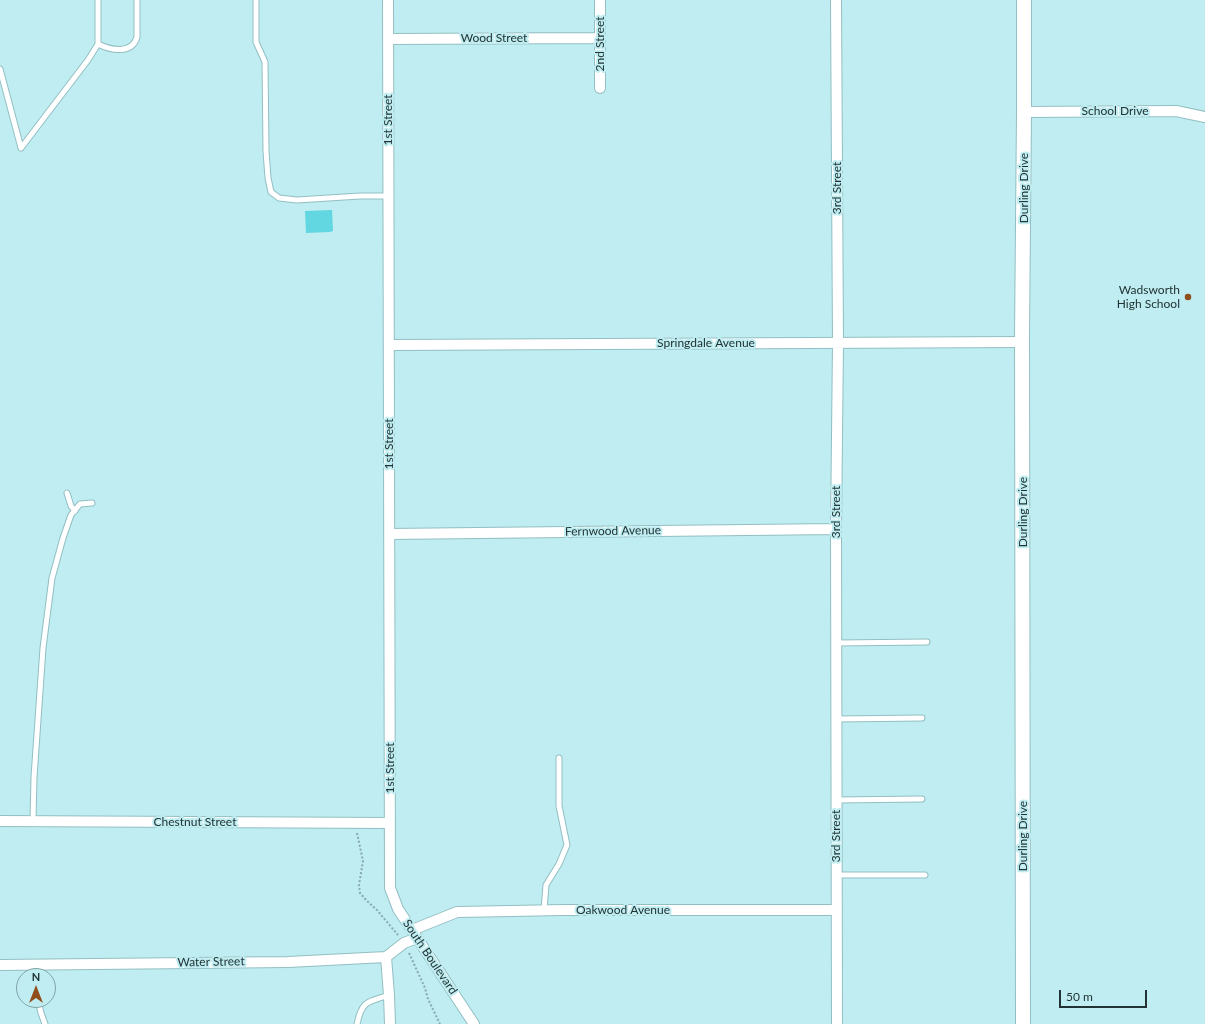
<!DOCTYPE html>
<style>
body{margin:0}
#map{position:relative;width:1205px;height:1024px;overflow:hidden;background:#bfedf1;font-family:Lato,sans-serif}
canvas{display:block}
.north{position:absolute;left:16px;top:968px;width:40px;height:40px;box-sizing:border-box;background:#bfedf1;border:1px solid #80a3a5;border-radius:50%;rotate:0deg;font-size:11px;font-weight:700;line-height:16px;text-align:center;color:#213334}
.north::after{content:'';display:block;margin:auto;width:14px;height:18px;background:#914e1d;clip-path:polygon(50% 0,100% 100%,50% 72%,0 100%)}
.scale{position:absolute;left:1059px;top:990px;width:88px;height:18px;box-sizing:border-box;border:2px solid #213334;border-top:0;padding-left:5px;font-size:12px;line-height:14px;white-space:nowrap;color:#213334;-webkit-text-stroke:3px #bfedf1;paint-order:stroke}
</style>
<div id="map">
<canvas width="1205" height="1024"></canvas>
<div class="north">N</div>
<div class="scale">50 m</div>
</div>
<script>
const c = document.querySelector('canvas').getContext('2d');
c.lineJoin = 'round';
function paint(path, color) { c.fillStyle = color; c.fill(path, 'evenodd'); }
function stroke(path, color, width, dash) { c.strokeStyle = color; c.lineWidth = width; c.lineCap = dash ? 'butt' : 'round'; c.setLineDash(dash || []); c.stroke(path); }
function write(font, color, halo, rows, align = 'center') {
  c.font = font + ' Lato,sans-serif'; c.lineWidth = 4; c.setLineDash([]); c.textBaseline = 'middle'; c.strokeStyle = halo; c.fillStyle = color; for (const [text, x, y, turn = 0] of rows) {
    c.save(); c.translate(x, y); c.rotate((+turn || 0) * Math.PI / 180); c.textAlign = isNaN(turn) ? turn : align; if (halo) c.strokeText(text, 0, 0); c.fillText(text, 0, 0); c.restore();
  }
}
paint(new Path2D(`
 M 332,210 L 333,231 L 330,232 L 306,233 L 305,211 Z`), '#62d6e1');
const lane = new Path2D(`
 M 256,0 L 256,42 L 265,62 L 266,151 L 268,178 L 271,192 L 279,198 L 297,200 L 360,196 L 389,196
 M 98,44 C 110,50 132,55 137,37 L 137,0
 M 0,69 L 21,148
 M 21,148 L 88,60 L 98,44 L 98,0
 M 67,493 L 71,506 L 75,511
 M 836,643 L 927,642
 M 836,719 L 922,718
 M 836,800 L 922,799
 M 33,821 L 34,777 L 43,648 L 52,578 L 63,538 L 71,515 L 80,504 L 92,503
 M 837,875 L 925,875
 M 544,910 L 546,885 L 559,864 L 567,845 L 559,806 L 559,758
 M 32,964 L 34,976
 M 38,1000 L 41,1013 L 45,1024
 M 357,1024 C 362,1000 368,1002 389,995`);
const street = new Path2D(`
 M 388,0 L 390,888 L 398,909 L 474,1024
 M 600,0 L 600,88
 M 836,0 L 838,343 L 836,529 L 837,1024
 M 388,39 L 600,38
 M 1024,112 L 1176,111 L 1205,117
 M 389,345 L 1022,342
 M 389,534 L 836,529
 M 0,821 L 390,823
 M 412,930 L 457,912 L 564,910 L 837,910
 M 386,957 L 389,995 L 390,1024
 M 0,965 L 288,962 L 386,957 L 404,943 L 417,938`);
const secondary = new Path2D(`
 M 1023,1024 L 1022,336 L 1024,112 L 1024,0`);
stroke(lane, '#92bfc3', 7);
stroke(street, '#92bfc3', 12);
stroke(secondary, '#92bfc3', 16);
stroke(new Path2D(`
 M 357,833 L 363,861 L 359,885 L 360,893 L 367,901 L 377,910 L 398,935
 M 409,953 L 425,988 L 428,999 L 440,1024`), '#86aaad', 2, [2, 2]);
stroke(lane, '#fff', 5);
stroke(street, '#fff', 10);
stroke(secondary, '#fff', 14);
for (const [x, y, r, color] of [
 [1188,297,4,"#914e1d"]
]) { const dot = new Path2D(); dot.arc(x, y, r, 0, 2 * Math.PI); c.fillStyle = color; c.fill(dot); stroke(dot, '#bfedf1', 1.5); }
write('12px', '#213334', '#bfedf1', [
 ["Wood Street",494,38],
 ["2nd Street",600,44,-90],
 ["School Drive",1115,111],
 ["1st Street",388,120,-90],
 ["3rd Street",837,188,-90],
 ["Durling Drive",1024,188,-90],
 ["Springdale Avenue",706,343],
 ["1st Street",389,444,-90],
 ["3rd Street",836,512,-90],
 ["Durling Drive",1023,512,-90],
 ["Fernwood Avenue",613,531,-1],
 ["1st Street",390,768,-90],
 ["Chestnut Street",195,822],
 ["3rd Street",836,836,-90],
 ["Durling Drive",1023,836,-90],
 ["Oakwood Avenue",623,910],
 ["South Boulevard",430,957,56],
 ["Water Street",211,962,-1]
]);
write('12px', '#213334', '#bfedf1', [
 ["Wadsworth",1180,290],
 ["High School",1180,304]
], 'right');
</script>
